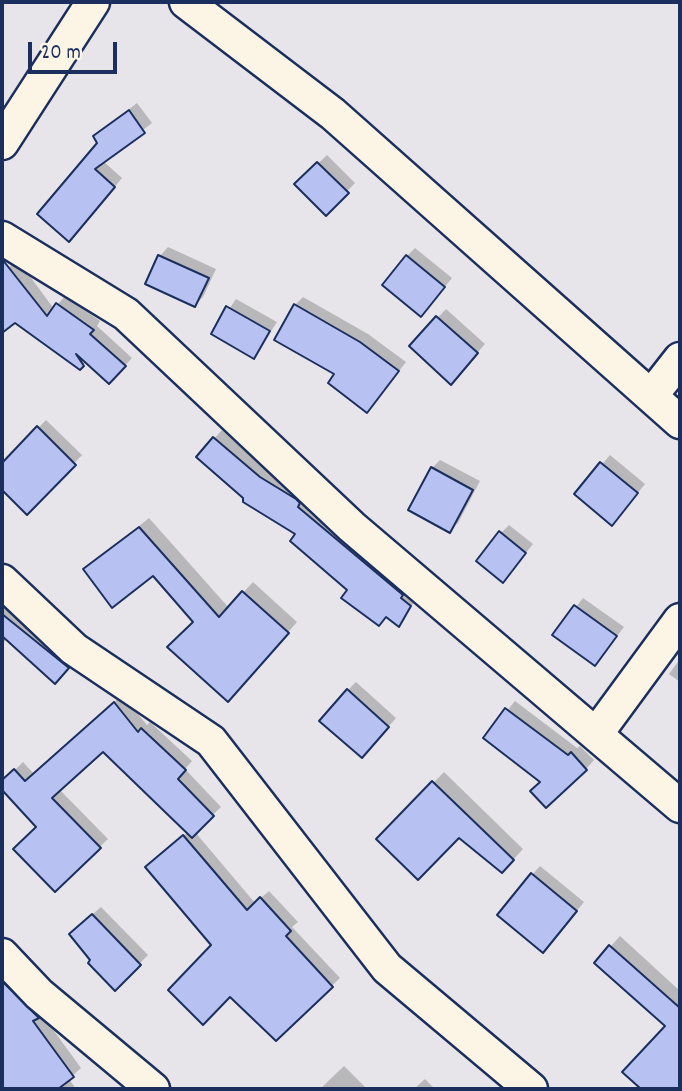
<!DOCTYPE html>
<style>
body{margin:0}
#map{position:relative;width:682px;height:1091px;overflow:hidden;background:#e7e5e9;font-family:Dekko,sans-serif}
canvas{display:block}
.frame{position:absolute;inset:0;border:4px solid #1b2f5e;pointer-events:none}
.scale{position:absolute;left:28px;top:42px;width:89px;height:32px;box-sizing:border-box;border:4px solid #1b2f5e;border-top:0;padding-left:9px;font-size:21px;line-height:24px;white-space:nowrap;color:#1b2f5e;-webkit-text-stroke:5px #fcf5e5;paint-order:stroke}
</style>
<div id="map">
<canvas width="682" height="1091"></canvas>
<div class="frame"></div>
<div class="scale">20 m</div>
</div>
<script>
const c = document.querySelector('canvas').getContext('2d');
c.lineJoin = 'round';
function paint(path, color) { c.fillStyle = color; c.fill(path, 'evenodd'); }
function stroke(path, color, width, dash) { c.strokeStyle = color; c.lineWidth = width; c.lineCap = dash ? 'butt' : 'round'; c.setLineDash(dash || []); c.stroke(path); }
paint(new Path2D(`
 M 137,103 L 152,123 L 103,161 L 122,178 L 77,232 L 100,143 L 95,136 Z
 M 327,155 L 355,183 L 326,213 L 297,184 Z
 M 168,247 L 216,269 L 203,297 L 195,305 L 147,283 L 160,256 Z
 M 415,248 L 452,278 L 429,306 L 407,256 Z
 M 18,260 L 54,309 L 65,296 L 100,321 L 97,326 L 132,358 L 117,374 L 87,361 L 80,368 L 15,321 L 2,331 L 2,272 Z
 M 303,297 L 368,334 L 406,362 L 375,403 L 295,305 Z
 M 236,299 L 277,322 L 254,357 L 213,333 Z
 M 446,309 L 485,344 L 459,374 L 411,346 Z
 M 46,420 L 82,455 L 27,513 L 2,488 L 2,465 Z
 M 222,430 L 267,470 L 304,492 L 417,598 L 399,625 L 388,615 L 379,624 L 298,534 L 245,498 L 198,457 Z
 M 610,455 L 645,484 L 620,515 L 577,494 Z
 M 440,460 L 480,481 L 458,523 L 450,531 L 432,468 Z
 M 149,518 L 229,608 L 253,582 L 297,622 L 238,690 L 195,622 L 153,574 L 86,569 Z
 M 509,525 L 533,544 L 503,581 L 501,533 Z
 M 583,598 L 624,627 L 595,664 L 555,634 Z
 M 2,603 L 74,660 L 55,681 L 7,638 L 2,645 Z
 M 680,659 L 680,682 L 669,674 Z
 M 356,682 L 396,718 L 370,748 L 348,690 Z
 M 122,695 L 147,725 L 150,722 L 192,761 L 185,769 L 221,807 L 195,832 L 255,903 L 269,891 L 298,922 L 292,927 L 340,978 L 276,1039 L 155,860 L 188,832 L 103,750 L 59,789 L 108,839 L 55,890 L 38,827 L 2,788 L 2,783 L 23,762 L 34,774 Z
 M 515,701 L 577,748 L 580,746 L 594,760 L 586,769 L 485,738 Z
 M 444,772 L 523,849 L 513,860 L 459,836 L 378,839 Z
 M 540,866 L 584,902 L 551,943 L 532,875 Z
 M 101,907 L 148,955 L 115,988 L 93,961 L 79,926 Z
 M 620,936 L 680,991 L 680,1089 L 643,1089 L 625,1072 L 668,1026 L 597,962 Z
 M 2,972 L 41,1013 L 81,1068 L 69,1079 L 76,1089 L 4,1089 L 2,1086 Z
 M 344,1066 L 367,1089 L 320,1089 Z
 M 425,1079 L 435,1089 L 414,1089 Z`), '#0003');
const building = new Path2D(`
 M 129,110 L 145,133 L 95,169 L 115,187 L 69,242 L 37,214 L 97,143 L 93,136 Z
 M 317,162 L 349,193 L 326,216 L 294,184 Z
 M 158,255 L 209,278 L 195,307 L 145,284 Z
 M 406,255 L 445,287 L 421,317 L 382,285 Z
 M 2,259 L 47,316 L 56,303 L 94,330 L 90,334 L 126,366 L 109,384 L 76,354 L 84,366 L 80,370 L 15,323 L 2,333 Z
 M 294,304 L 360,342 L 399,371 L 367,413 L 328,383 L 334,374 L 274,340 Z
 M 226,306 L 270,331 L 254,359 L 211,334 Z
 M 436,316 L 478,353 L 451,385 L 409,346 Z
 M 37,426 L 76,465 L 27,515 L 2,490 L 2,463 Z
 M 213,437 L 260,477 L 296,499 L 300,503 L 298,507 L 403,595 L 401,598 L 411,606 L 399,627 L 386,617 L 379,626 L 341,598 L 347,590 L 290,541 L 295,534 L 243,502 L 243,498 L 196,457 Z
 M 600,462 L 638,493 L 612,526 L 574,494 Z
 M 431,467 L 473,490 L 450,533 L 408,510 Z
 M 139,527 L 219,617 L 242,591 L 289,633 L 228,702 L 167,647 L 193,622 L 153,576 L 112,608 L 83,569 Z
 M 499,531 L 526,553 L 503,583 L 476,561 Z
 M 574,605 L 617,636 L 595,666 L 552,635 Z
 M 2,614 L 69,668 L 55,684 L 2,636 Z
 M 347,689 L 389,727 L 362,758 L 319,721 Z
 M 114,702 L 138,732 L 141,728 L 186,770 L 178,779 L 214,816 L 192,838 L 103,752 L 52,798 L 101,848 L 55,892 L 13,849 L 36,827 L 2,790 L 2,780 L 14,769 L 25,781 Z
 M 505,708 L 568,755 L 571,752 L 587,770 L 546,808 L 530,791 L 540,782 L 483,738 Z
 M 432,781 L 514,860 L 502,873 L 459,838 L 418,880 L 376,839 Z
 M 183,835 L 247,910 L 260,897 L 291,931 L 286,936 L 333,987 L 276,1041 L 230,997 L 203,1025 L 168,990 L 211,945 L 145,867 Z
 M 531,873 L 577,911 L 543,953 L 497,915 Z
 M 92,914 L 141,965 L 115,991 L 88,963 L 90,960 L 69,934 Z
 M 609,945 L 680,1008 L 680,1089 L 641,1089 L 622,1072 L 665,1026 L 594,963 Z
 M 2,981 L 39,1018 L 33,1021 L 74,1077 L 58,1089 L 2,1089 Z`);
paint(building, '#b7c1f2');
stroke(building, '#1b2f5e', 2);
const street = new Path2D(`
 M 186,2 L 333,114 L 680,422
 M 2,143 L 93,2
 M 2,238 L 126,314 L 352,527 L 680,806
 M 651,396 L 680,359
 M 2,581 L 74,649 L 211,741 L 387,968 L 531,1089
 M 597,733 L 680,620
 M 2,955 L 39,994 L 153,1089`);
stroke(street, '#1b2f5e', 37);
stroke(street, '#fcf5e5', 32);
</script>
